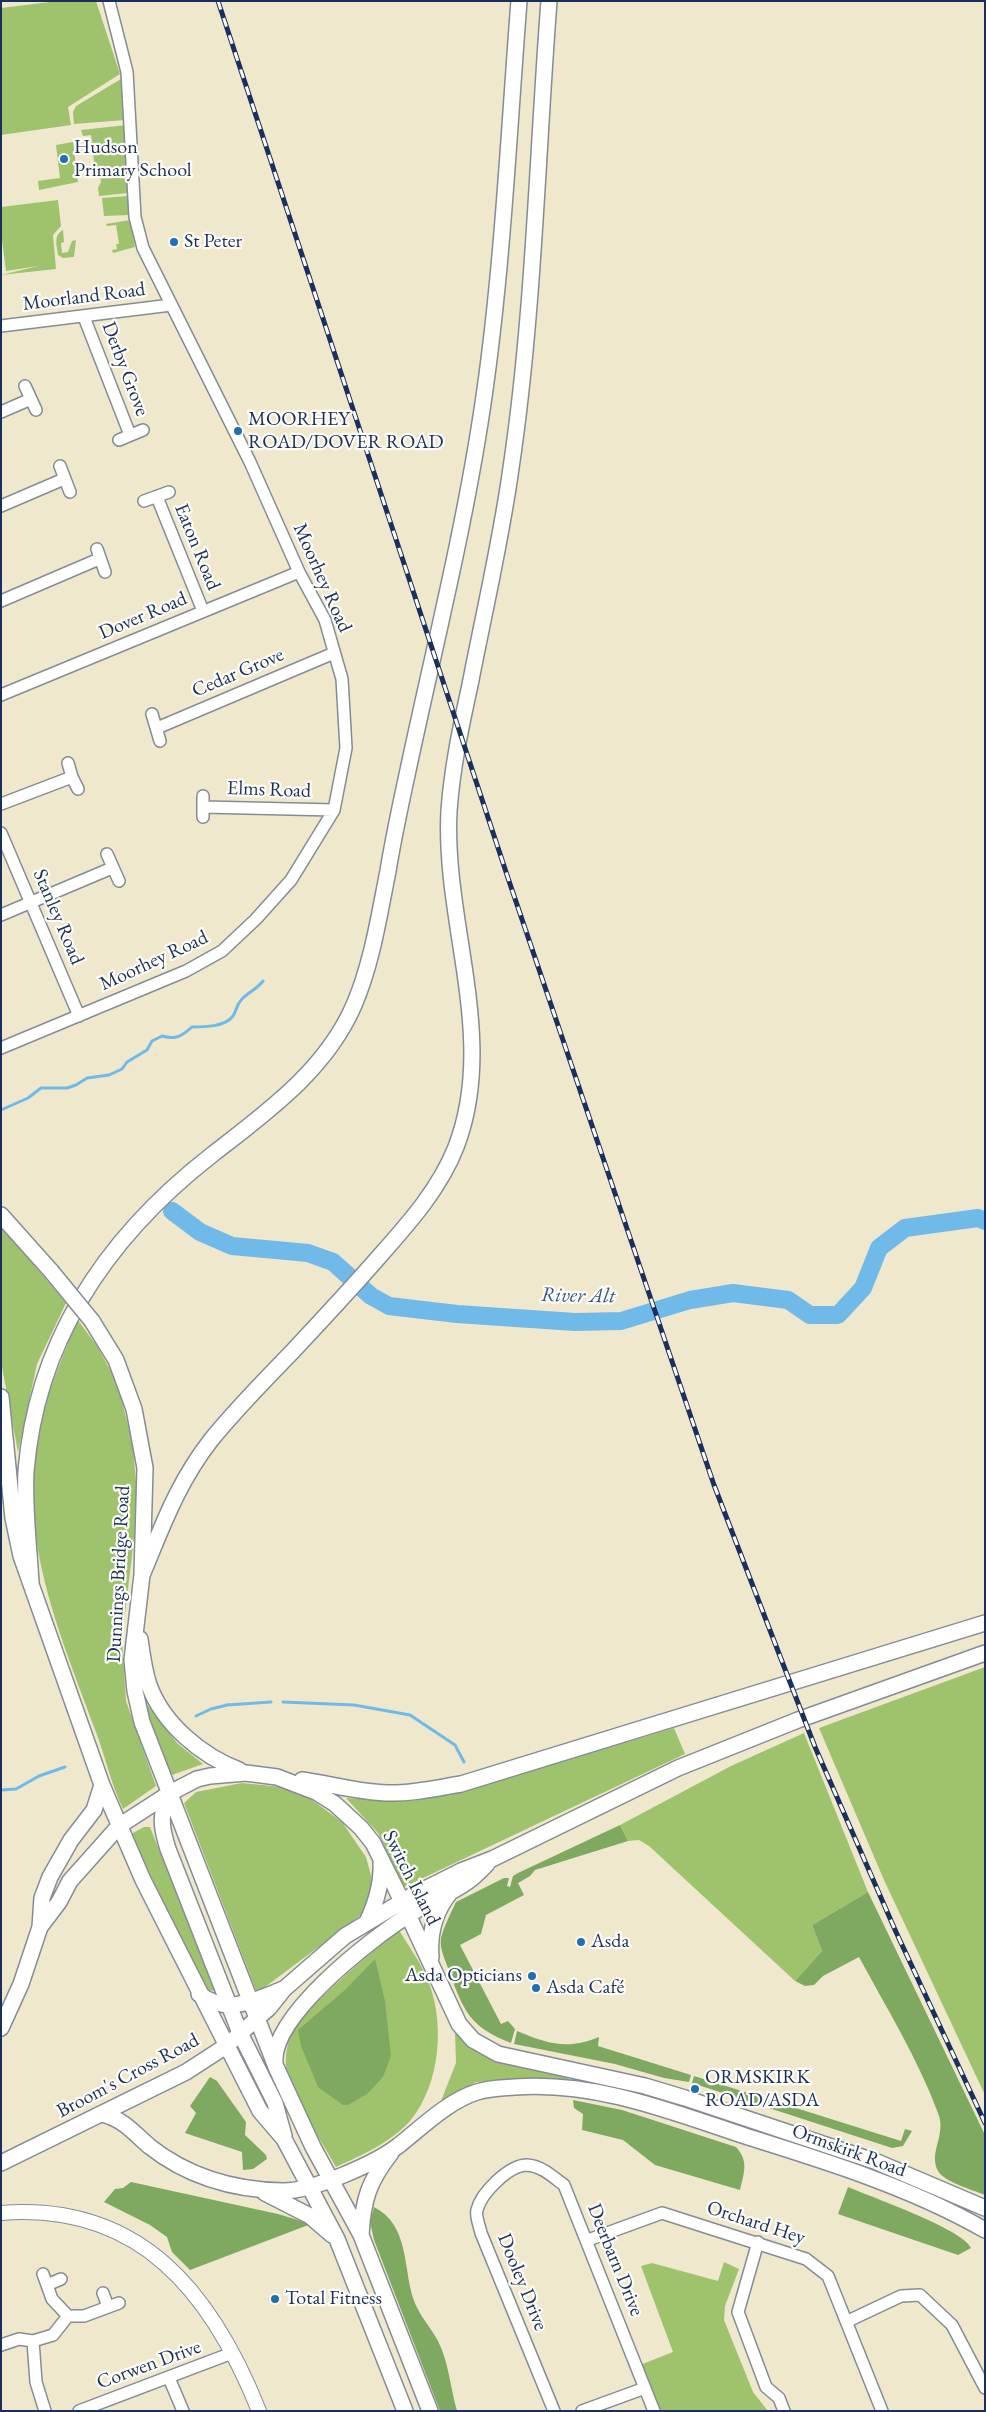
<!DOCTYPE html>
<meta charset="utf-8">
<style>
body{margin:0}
#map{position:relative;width:986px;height:2412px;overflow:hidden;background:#efe8cd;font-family:"EB Garamond",serif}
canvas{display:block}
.frame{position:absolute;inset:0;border:2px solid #1b2f5e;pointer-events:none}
</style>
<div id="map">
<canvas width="986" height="2412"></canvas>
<div class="frame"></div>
</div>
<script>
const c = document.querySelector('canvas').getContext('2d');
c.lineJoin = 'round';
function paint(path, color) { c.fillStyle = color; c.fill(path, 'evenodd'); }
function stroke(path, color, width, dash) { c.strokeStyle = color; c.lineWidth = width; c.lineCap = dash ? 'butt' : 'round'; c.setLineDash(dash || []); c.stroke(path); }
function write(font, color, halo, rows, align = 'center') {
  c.font = font + ' "EB Garamond",serif'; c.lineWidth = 4.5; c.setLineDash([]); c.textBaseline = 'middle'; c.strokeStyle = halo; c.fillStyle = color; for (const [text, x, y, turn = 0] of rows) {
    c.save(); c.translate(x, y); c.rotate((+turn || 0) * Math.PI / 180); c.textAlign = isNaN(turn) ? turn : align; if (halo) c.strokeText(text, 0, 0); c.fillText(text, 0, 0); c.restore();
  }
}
paint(new Path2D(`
 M 58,1 L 96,1 L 120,74 L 68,107 L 71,125 L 1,135 L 1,8 Z
 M 121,79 L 125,120 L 74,124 L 73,112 L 76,106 Z
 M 126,125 L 128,193 L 99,196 L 98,188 L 101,182 L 99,170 L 95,171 L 91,135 L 83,136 L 81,130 Z
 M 73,142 L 78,182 L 39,190 L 38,181 L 60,178 L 56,145 Z
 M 128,196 L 129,215 L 104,216 L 102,198 Z
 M 58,200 L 61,226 L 53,235 L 56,269 L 1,275 L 38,266 L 6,271 L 1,233 L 1,207 Z
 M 130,220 L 135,247 L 113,253 L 112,250 L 117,249 L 116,244 L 119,244 L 116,225 L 107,226 L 106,224 Z
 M 63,230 L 64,242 L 61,243 L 62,253 L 68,252 L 72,241 L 76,240 L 74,257 L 63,258 L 58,255 C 57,246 53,235 63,230 Z
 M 1,1226 L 66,1303 L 37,1364 L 18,1452 L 1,1362 Z
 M 77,1319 L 97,1346 L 118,1384 L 133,1447 L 138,1505 L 122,1640 L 126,1701 L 156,1786 L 123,1809 C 110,1782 105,1754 94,1727 C 60,1634 20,1543 36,1441 C 43,1401 63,1358 77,1319 Z
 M 985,1667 L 985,2095 L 884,1880 L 819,1728 Z
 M 146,1703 L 177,1743 L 203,1764 L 172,1775 L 153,1733 Z
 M 674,1728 L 685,1754 L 404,1887 L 378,1833 L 346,1798 L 412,1801 L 467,1790 Z
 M 804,1733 L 868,1892 L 812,1925 L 822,1951 L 795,1981 L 649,1846 L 639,1840 L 628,1841 L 620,1825 L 731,1766 Z
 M 242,1783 L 282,1787 L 312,1800 L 342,1822 L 366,1857 L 373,1883 L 364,1913 L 257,1993 L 184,1803 L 196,1792 Z
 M 144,1827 L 150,1827 L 215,1991 L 207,1990 L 201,1981 L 131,1834 Z
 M 399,1930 C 408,1945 419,1960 426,1976 C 446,2019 441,2084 410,2121 C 390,2143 362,2155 336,2167 C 319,2136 293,2102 286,2067 C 285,2060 287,2044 290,2037 C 301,2010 374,1950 399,1930 Z
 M 455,2033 L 473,2047 L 569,2073 L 568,2079 L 512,2079 L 476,2082 L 439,2106 L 456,2063 Z
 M 724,2262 L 739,2269 L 725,2306 L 724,2320 L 753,2392 L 768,2411 L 658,2411 L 640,2365 L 673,2352 L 641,2266 L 652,2263 L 718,2281 Z`), '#9fc36d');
paint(new Path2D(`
 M 620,1825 L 628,1841 L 535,1870 L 530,1876 L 518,1883 L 524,1895 L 486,1915 L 481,1934 L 460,1945 L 501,2024 L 508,2021 L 515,2029 L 511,2043 C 470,2027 464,2012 449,1971 C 446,1961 439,1949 441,1938 C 444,1926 451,1913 456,1902 L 504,1878 L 509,1878 L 507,1886 L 510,1887 L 513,1876 L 518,1873 Z
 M 868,1892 L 985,2135 L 985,2195 C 973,2190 944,2182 938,2171 C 928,2152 947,2135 938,2113 C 918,2059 886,2007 859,1957 L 823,1976 L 814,1985 L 805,1986 L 795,1981 L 822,1951 L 812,1925 Z
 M 375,1959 L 385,2001 L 391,2056 L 383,2077 L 367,2094 L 348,2105 L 343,2105 L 318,2087 L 301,2046 L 298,2030 L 345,1990 Z
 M 517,2031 C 548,2044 568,2050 599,2037 L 598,2046 L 691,2075 L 689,2082 L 664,2078 L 615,2064 L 514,2044 Z
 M 694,2076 L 901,2141 L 905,2129 L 912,2131 L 903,2146 L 892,2148 L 692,2083 Z
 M 210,2077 L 217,2081 L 246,2122 L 245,2135 L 266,2155 L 267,2159 L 253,2169 L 243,2170 L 242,2152 L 185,2133 L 196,2113 L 190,2106 Z
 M 573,2100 L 622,2110 L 736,2147 C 749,2161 744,2173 740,2190 L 655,2165 L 623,2140 L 582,2130 L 583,2114 L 574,2108 Z
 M 131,2182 L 278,2214 L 311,2224 L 190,2270 L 172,2252 L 167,2237 L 150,2225 L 104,2202 L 115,2189 L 123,2188 Z
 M 848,2187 C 871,2197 963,2229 971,2248 L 958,2255 L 838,2214 Z
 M 374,2207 C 409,2225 403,2266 413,2298 C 418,2314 430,2326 438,2341 C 449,2363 450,2387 457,2411 L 440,2411 L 374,2240 L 370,2222 Z`), '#7fa960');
stroke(new Path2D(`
 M 1,1110 L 28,1098 L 41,1088 L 67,1088 L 76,1085 L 87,1078 L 109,1075 L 122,1069 L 127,1062 L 147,1050 L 152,1041 L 162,1036 C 176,1040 182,1036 192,1027 C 204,1027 225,1027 233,1016 C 237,1010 236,1005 242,999 C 249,992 257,989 263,981
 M 283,1702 L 354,1705 L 410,1715 L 455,1745 L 464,1762
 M 196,1716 L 211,1709 L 227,1705 L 271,1702
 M 1,1790 L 16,1789 L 39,1776 L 65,1767`), '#70bae9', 3);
stroke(new Path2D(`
 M 172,1211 L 200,1232 L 232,1246 L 308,1253 L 333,1262 L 371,1296 L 389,1306 L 457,1314 L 575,1322 L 621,1321 L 690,1300 L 733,1293 L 788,1300 L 810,1315 L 838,1315 L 863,1288 L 879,1248 L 905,1228 L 978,1218 L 985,1221`), '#70bae9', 18);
const minor = new Path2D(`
 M 84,317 L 130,435
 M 1,326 L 171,305
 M 25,386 L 36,410
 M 1,412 L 31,399
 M 119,440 L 143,430
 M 60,466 L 70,492
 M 157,497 L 203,611
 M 144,501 L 169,492
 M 1,506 L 64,479
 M 97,549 L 105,572
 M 1,601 L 99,559
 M 1,695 L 299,572
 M 152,714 L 160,741
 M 157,728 L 334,653
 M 68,763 L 72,777 L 78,789
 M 203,796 L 203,817
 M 1,804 L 72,777
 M 203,807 L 334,810
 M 1,833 L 79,1016
 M 107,854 L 119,881
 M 1,915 L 112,868
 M 1,1048 L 186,971 L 222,951 L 256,919 L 291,880 L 334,810 L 346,748 L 342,679 L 325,620 L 299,572 L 250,462 L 143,248 L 135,217 L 127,72 L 109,1
 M 588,2240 L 662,2213 L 806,2259 L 828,2276 L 882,2411
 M 758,2242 L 738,2312 L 766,2387 L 779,2398 L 784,2411
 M 43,2274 L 52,2299 L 68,2316 L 84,2316 L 119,2303
 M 47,2285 L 61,2279
 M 103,2293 L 108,2307
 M 848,2321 L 901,2296 L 920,2295 L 952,2325 L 985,2388
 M 33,2341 L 36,2382 L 45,2411
 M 1,2345 L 19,2339 L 33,2341 L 53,2335 L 68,2316
 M 169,2378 L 183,2411
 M 79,2411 L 232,2353
 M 554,2411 L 481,2233 C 480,2227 475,2216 477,2210 C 481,2193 509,2165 527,2165 C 542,2166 553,2177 564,2185 L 654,2411
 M 582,2411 L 645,2388`);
const major = new Path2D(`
 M 1,2213 C 140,2202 212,2293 259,2411`);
const highway = new Path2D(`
 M 1,1215 L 51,1271
 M 92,1321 L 116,1360 L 134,1409 L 145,1468 L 142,1575 L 132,1660 L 135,1691 L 142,1722 L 276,2067 L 313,2147 L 361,2235 L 430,2411
 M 1,1397 L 13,1518 L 21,1556 L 102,1785 L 143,1880 L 260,2111 L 284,2139 L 337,2239 L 405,2411
 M 142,1575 C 163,1525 177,1484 211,1440 C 236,1409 264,1381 292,1352 C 321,1321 350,1290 378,1258 C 408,1224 439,1190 456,1147 C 498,1038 443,923 449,811 C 452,768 461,726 470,685 C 484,612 501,541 511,468 C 534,313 537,157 549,1
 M 31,1583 C 29,1546 24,1509 26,1471 C 37,1337 110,1234 213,1154 C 267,1112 326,1070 354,1005 C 372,963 379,916 388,871 C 394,834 402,798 410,761 C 434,649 462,537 480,423 C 502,284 508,142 519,1
 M 140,1639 C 142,1654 144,1670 149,1685 C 163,1724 202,1756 239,1770
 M 302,1780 C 331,1784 358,1792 387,1793 C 412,1794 437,1788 461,1784 L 985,1623
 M 170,1793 C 159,1814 161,1827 168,1849 L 240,2033 L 275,2103 L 284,2136
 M 367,1922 C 376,1903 382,1884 381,1863
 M 40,1927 L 59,1902 L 70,1881 L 119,1826 L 170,1793 L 197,1779 L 210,1776 L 246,1773 L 277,1777 L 316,1792 L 335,1804 L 361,1828 L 373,1843 L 395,1887 L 459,2024 L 473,2040 L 498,2054 L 645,2086 L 685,2098 L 877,2162 L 985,2208
 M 431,1957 C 429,1933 434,1913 449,1894
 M 199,1994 C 227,2015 254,2001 283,1989
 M 1,2028 L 21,1984 L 40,1927 L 42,1898 L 50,1877 L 71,1840 L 94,1810 L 102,1785
 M 275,2063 C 271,2016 370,1940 407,1916 C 425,1904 446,1896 464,1884 C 473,1879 480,1871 487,1864
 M 102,2114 C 123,2119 133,2132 149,2146 C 188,2177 233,2190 283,2191 C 313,2191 374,2164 398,2146 C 422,2127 448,2101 477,2092 C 489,2088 502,2088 515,2087 C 596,2081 672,2112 748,2137 C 828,2162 912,2188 985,2230
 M 1,2163 L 186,2072 L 226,2046 L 269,2008 L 284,1989 L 345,1936 L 413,1895 L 461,1871 L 492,1859 L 678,1768 L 798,1720 L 985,1653
 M 265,2193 L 310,2216 L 332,2235
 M 361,2235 C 363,2199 369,2181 391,2153`);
stroke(minor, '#858c96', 14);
stroke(major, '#858c96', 16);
stroke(highway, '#858c96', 18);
stroke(minor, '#fff', 11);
stroke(major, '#fff', 14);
stroke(highway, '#fff', 15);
const rail = new Path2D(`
 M 218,1 L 509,881 L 714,1485 L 815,1747 L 896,1932 L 985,2123`);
stroke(rail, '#1b2f5e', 5);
stroke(rail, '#fdfcf7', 3, [9]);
const highwayBridge = new Path2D(`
 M 51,1271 L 92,1321`);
stroke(highwayBridge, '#858c96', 18, []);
stroke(highwayBridge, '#fff', 15);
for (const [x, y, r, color] of [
 [64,159,5,"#1f6fb2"],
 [174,242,5,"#1f6fb2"],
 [238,431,5,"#1f6fb2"],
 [581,1942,5,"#1f6fb2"],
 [532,1976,5,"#1f6fb2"],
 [536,1988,5,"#1f6fb2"],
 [695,2089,5,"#1f6fb2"],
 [275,2299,5,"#1f6fb2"]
]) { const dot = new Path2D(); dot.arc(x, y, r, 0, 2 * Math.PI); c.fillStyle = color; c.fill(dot); stroke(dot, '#fdfcf7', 2); }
write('20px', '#1b2f5e', '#fdfcf7', [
 ["Hudson",74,148],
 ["Primary School",74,171],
 ["St Peter",184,242],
 ["MOORHEY",248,420],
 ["ROAD/DOVER ROAD",248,443],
 ["Asda",591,1942],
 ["Asda Opticians",522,1976,"right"],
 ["Asda Café",546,1988],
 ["ORMSKIRK",705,2078],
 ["ROAD/ASDA",705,2101],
 ["Total Fitness",285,2299]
], 'left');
write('20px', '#1b2f5e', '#fdfcf7', [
 ["Moorland Road",84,297,-7],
 ["Derby Grove",125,369,69],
 ["Eaton Road",197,547,68],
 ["Moorhey Road",322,578,66],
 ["Dover Road",143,616,-23],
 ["Cedar Grove",238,673,-23],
 ["Elms Road",269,790,2],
 ["Stanley Road",58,917,67],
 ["Moorhey Road",154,961,-25],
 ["Dunnings Bridge Road",119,1574,-87],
 ["Switch Island",411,1878,63],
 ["Broom's Cross Road",128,2076,-28],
 ["Ormskirk Road",849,2151,20],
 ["Orchard Hey",756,2223,18],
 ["Deerbarn Drive",615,2260,68],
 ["Dooley Drive",522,2282,68],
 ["Corwen Drive",149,2365,-20]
]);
write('italic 21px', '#355988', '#fdfcf7', [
 ["River Alt",578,1296,1]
]);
</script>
